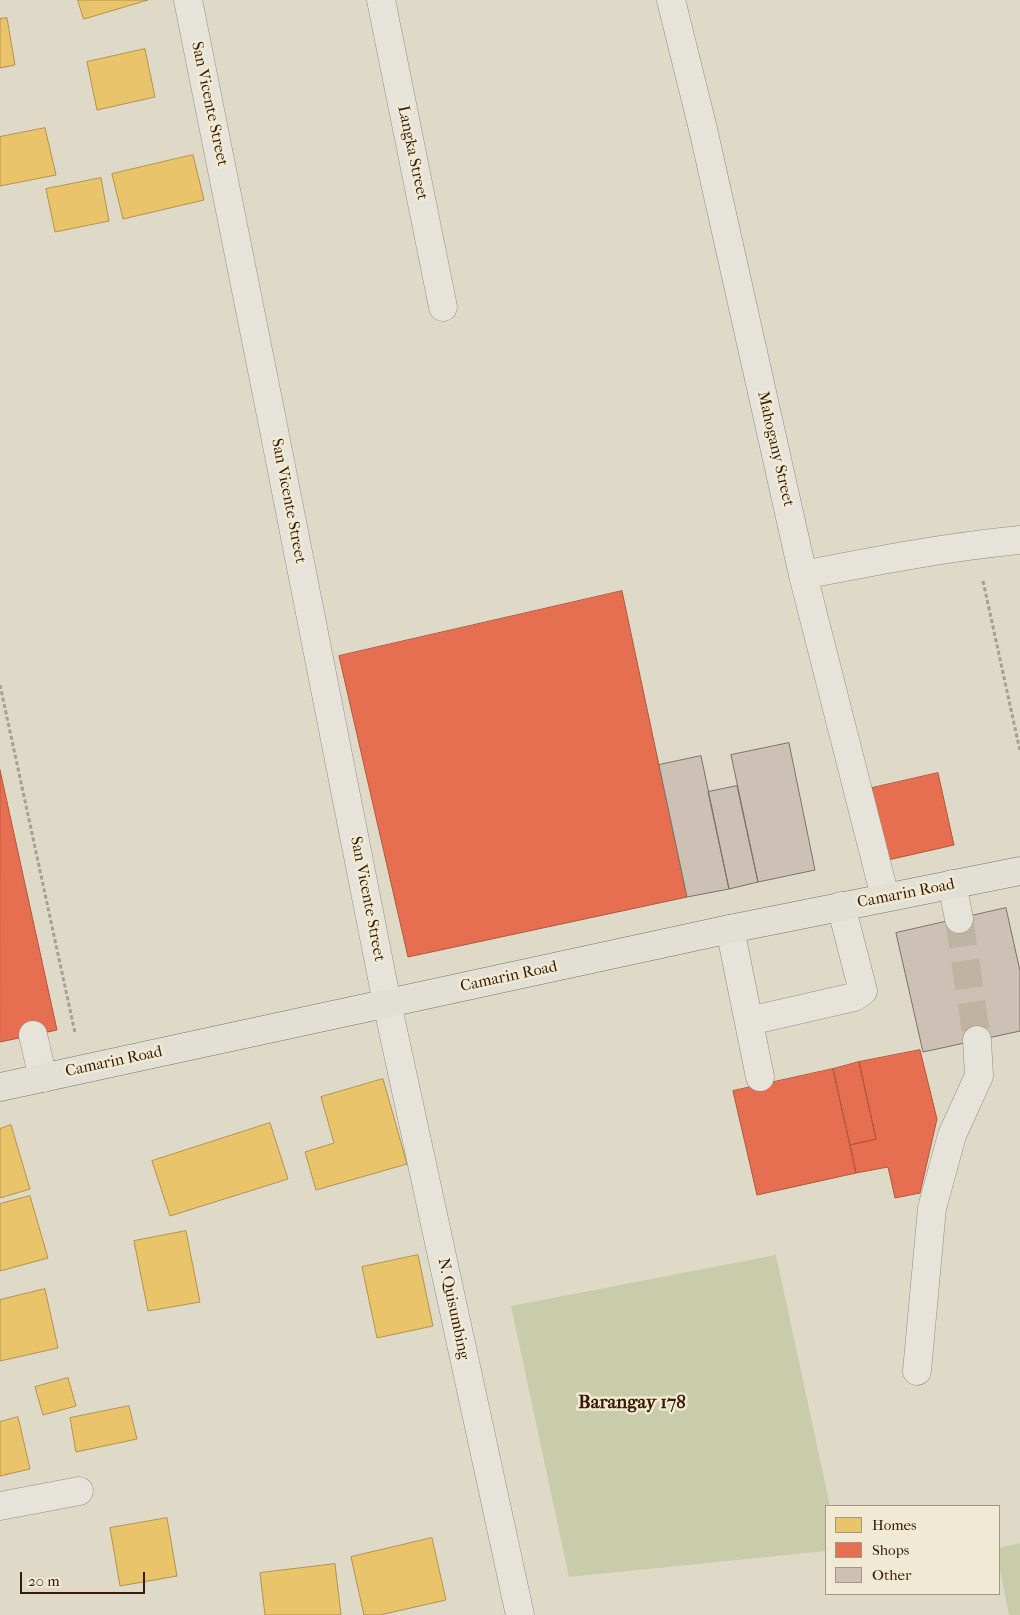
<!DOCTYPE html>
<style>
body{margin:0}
#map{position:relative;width:1020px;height:1615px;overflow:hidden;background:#dfdac8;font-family:"IM FELL French Canon",serif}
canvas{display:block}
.legend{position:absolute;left:825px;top:1505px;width:175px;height:90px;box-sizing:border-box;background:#f0ead5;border:1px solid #a69782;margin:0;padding:6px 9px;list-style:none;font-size:15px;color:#381a05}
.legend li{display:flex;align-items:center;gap:10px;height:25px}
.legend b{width:25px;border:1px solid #a69782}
.scale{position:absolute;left:20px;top:1572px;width:125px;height:22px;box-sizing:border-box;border:2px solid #381a05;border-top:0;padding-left:6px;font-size:15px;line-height:18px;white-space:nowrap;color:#381a05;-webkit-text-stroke:4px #f0ead5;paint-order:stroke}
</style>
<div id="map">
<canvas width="1020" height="1615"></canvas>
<ul class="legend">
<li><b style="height:14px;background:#e9c46a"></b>Homes</li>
<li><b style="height:14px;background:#e76f51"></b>Shops</li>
<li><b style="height:14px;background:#cdc1b5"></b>Other</li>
</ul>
<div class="scale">20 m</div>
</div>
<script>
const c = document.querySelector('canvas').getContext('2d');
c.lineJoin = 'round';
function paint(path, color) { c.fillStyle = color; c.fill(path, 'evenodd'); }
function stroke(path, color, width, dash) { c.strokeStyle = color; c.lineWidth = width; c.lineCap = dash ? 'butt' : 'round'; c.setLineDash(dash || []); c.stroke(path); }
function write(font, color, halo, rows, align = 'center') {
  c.font = font + ' "IM FELL French Canon",serif'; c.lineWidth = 5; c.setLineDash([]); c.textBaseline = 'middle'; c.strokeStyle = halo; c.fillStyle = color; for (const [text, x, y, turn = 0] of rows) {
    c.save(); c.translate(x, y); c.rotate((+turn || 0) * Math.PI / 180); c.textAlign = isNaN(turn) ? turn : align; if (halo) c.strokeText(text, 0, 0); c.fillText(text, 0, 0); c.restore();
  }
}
paint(new Path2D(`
 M 776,1255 L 830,1506 L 826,1506 L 826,1551 L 569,1577 L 511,1306 Z
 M 1020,1543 L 1020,1615 L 1009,1615 L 999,1565 L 999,1548 Z`), '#c8ccaa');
const homes = new Path2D(`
 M 78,0 L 148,0 L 84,19 Z
 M 7,18 L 15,65 L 0,68 L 0,19 Z
 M 145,49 L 155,97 L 97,110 L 87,62 Z
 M 45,128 L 56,175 L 0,186 L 0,137 Z
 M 193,155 L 204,200 L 123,219 L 112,174 Z
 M 101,178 L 109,221 L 55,232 L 46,189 Z
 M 383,1079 L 407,1164 L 316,1190 L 305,1152 L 334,1143 L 321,1097 Z
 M 270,1123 L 288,1179 L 170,1216 L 152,1161 Z
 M 11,1125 L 30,1189 L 0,1198 L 0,1129 Z
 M 30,1196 L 48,1258 L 0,1271 L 0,1204 Z
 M 186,1231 L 200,1302 L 148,1311 L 134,1241 Z
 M 418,1255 L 433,1326 L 377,1338 L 362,1267 Z
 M 45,1289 L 58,1348 L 0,1361 L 0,1300 Z
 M 68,1378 L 76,1406 L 43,1415 L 35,1387 Z
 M 129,1406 L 137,1439 L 76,1452 L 70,1418 Z
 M 18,1417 L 30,1469 L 0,1476 L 0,1422 Z
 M 167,1518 L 177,1576 L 120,1586 L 110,1528 Z
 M 432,1538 L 446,1600 L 380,1615 L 364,1615 L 351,1557 Z
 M 335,1564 L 341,1615 L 265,1615 L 260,1573 Z`);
paint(homes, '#e9c46a');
stroke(homes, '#b4914c', 1);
const shops = new Path2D(`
 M 622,591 L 687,897 L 408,957 L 339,656 Z
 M 0,770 L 57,1030 L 0,1042 Z
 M 938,773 L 954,845 L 888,860 L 872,788 Z
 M 920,1050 L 937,1119 L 920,1193 L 895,1198 L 888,1167 L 856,1173 L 850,1145 L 876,1139 L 859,1062 Z
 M 859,1062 L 876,1139 L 850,1145 L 833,1069 Z
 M 833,1069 L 856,1173 L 757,1195 L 733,1091 Z`);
paint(shops, '#e76f51');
stroke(shops, '#b2563a', 1);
const building = new Path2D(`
 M 789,743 L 815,870 L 758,882 L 731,755 Z
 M 701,756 L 729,889 L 687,897 L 659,765 Z
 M 737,786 L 758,882 L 729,889 L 708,792 Z
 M 1006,908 L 1020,971 L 1020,1031 L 923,1052 L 896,933 Z`);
paint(building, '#cdc1b5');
stroke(building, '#7a7266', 1);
stroke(new Path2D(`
 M 959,919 L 977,1040`), '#beb4a1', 28, [28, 14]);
const minor = new Path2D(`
 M 188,0 L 268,400 L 387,1003 L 520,1615
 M 381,0 L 443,307
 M 671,0 L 703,129 L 803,575 L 885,897
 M 803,575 C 875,561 947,547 1020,540
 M 952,884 L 959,919
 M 730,929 L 760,1077
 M 749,1021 L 854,997 L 863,991 L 841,906
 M 33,1035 L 43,1078
 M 917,1371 L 932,1208 L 952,1135 L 979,1076 L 977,1040
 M 0,1506 L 79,1491`);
const major = new Path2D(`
 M 0,1087 L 730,929 L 1020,871`);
stroke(minor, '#938c7f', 29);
stroke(major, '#7a7266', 29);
stroke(new Path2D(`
 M 983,581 L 1020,751
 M 0,685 L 75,1033`), '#a49f97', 3, [4, 2.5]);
stroke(minor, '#e6e3db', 28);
stroke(major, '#e2dfd5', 28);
write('16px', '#381a05', '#f0ead5', [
 ["San Vicente Street",209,104,78],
 ["Langka Street",412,153,78],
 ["Mahogany Street",775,449,77],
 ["San Vicente Street",288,501,79],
 ["Camarin Road",906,894,-11],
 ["San Vicente Street",367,899,79],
 ["Camarin Road",509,977,-12],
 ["Camarin Road",114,1062,-12],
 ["N. Quisumbing",453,1309,78]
]);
write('bold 19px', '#381a05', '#f0ead5', [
 ["Barangay 178",632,1403]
]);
</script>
